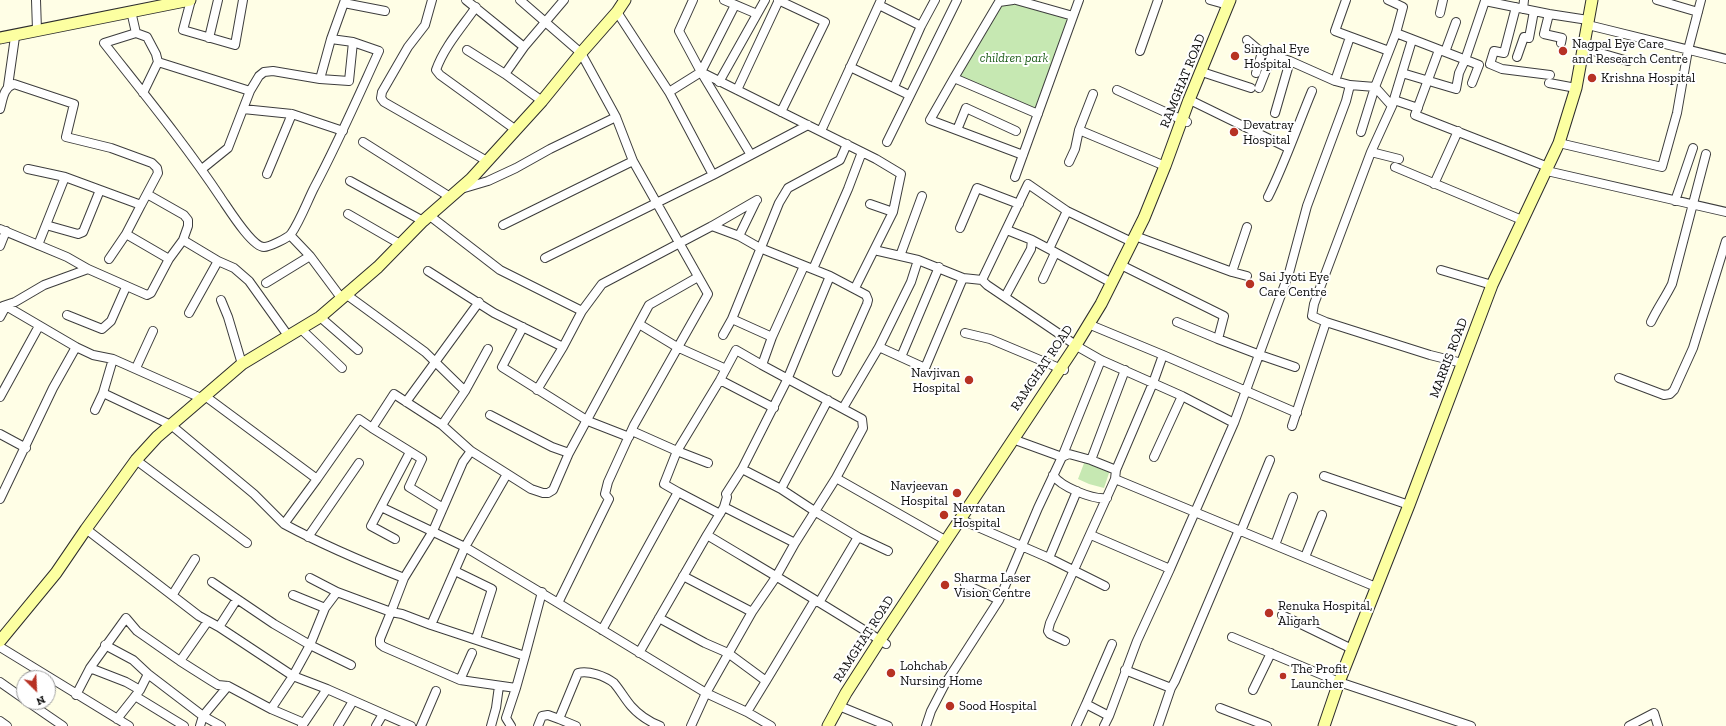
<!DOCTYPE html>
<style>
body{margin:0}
#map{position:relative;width:1726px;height:726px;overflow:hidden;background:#fffee6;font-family:"Zilla Slab",serif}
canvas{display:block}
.north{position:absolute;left:16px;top:670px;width:40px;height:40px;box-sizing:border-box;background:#fff;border:1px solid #9d9d9d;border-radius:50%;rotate:156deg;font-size:11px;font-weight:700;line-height:16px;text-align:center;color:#0a0a0a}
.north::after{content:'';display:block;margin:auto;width:14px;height:18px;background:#b73224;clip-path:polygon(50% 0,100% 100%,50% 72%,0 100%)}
</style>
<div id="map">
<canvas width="1726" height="726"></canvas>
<div class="north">N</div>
</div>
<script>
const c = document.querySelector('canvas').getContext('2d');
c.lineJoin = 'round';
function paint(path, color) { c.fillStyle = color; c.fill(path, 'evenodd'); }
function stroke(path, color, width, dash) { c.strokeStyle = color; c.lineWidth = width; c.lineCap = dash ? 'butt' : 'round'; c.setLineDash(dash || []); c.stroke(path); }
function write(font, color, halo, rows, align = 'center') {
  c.font = font + ' "Zilla Slab",serif'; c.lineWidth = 4; c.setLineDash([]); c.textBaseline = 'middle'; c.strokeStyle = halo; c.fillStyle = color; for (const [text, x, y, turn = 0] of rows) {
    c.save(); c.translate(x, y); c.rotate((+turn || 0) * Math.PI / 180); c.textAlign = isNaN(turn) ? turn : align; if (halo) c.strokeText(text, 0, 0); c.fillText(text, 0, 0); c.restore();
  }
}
paint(new Path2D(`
 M 1014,0 L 1073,16 L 1038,114 L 954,78 L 997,6 Z
 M 1086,458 L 1110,470 L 1104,488 L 1089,484 L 1078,479 Z`), '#c6e8b2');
const street = new Path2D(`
 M 36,0 L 37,30
 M 191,0 L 183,30 L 235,45 L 243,0
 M 432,0 L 425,25 L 408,47 L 382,92 L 381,98 L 384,102 L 487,161
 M 466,0 L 524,47 L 564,0
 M 693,0 L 679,31 L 701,72 L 751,155
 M 724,0 L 757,14
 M 778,0 L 825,22 L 781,112
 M 1013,0 L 999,2 L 954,78 L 1038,114
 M 1016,0 L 1073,16
 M 1210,0 L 1228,5
 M 1346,0 L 1335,31 L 1389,51
 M 1388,0 L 1403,7 L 1396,33 L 1479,65 L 1472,83
 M 1657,0 L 1698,12
 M 344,3 L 385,11
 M 879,5 L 921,26 L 894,87
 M 476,7 C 462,27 444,47 436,70 L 440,75 L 516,130
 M 1516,7 L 1504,53 L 1494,51 L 1490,64 L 1502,69 L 1550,75
 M 1523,9 L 1524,0
 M 131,11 L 136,33 L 104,43 C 144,94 185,144 221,198 C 228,208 252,247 264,247 C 269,247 288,238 291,234 C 300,221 307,202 314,188 C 338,143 358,97 379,51 L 353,42 L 349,81 L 320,79 L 273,71 L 264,72 L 259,76 L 250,91 L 158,62 L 143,93
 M 617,12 L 669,92 L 701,72 L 876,159 L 901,174 L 893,212 L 874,250 L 918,260 L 963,278 L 925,368 L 879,347 L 911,282 L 918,260
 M 1440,13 L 1443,0
 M 1549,14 L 1544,34 L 1562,38 L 1561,43
 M 1588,25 L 1726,59
 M 921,26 L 935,0
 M 136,33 L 147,37 L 156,54 L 158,62
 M 209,38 L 218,0
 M 331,39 L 353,42
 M 1412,40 L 1392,106 L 1371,152 L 1314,304 L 1312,316 L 1326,322 L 1430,355 L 1462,363
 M 1583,48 L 1628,61
 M 467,50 L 505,74 L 542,101
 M 1439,50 L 1415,115 L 1548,167
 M 1140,51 L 1158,0
 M 1445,52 L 1456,22
 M 1517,57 L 1524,37 L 1529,38 L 1534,11
 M 850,67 L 909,95
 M 701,72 L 735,5
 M 1205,73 L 1251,88
 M 1256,73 L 1262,52
 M 1402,73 L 1456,89 L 1459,73 L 1465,60 L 1485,1 L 1549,14 L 1588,20
 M 505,74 L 524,47
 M 954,78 L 930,120 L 1023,155
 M 320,79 L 331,39 L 345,0
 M 1335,81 L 1350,37
 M 719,82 L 765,0
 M 1549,83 L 1576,88
 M 1350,85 L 1375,87 L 1361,132
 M 8,86 L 15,37
 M 1259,88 L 1272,55
 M 737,90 L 779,0
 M 1117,90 L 1187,122
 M 250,91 L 243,109 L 292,114 L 343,131
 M 669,92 L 713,175
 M 1093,94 L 1079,130 L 1165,166
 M 1394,100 L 1418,108
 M 1194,102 L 1288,148
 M 1392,106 L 1375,87 L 1396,33
 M 0,109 C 3,99 3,88 14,84 L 74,104 L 66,137 L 111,148 L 152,163 L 157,168 L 158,173 L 141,205
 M 1275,113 L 1290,61
 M 957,130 L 966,108 L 1016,131
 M 821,131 L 881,0
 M 363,142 L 450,197
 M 887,142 L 957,0
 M 1559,143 L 1662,167 L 1677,113 L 1688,50 L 1701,0
 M 1371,152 L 1399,159
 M 1069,162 L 1075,149 L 1079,130
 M 1395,167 L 1522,220
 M 28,169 L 65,177 L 141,205 L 126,234 L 169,259
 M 202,169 L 228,148 L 243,109
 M 1547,171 L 1726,212
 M 267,174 L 292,114
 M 1015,177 L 1079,0
 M 350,181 L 423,221
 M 1434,184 L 1458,131
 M 461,189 L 488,181 L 516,168 L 550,149 L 616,117
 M 147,194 L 184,215 L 188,220 L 188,226 L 183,240
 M 1268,197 C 1285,163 1297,127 1312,91
 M 1675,201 L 1693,148
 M 870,204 L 893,212
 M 1067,211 L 1049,249 L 1112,283
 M 348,214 L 400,244
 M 430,216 L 500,270 L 582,311
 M 46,225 L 78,234 L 83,232 L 100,190
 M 503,225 L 633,161
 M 712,226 L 739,236 L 760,248 L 830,276 L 866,295 L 868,300 L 867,304 L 837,372
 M 960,228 L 977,188 L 1019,204
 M 0,229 L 67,257 L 88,269 L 147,295 L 151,293 L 169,259 L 183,240 L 218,261 L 234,268 L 249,281 L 289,337
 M 1007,230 L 1032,240
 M 290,235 L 310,256 L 342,299
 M 739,236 L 756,201
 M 1135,236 L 1232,272 L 1247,276
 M 38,245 L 65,177
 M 0,246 L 6,231
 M 900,256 L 922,196
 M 545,258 L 713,175 L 808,125
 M 109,259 L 126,234
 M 1125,267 L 1224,316 L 1218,339 L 1260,355 L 1295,367
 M 813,269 L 848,189 L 862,152
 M 1441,270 L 1492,285
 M 428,271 L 494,313 L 563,347
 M 1232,272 L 1247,227
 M 830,276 L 787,380 L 742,469 L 781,489 L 816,512 L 858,537 L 888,551
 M 963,278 L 982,280 L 987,285 L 1080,348 L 1101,360 L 1182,396 L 1154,457
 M 1043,279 L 1055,253
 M 982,280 L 1028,184 L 1067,211 L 1132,242
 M 266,283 L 310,256
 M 855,288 L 874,250
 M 347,295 L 425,352 L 465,391 L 442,425
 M 1005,297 L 1031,249 L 1032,240 L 1049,249
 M 221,300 L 228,317 L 242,364
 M 3,306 L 15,302 L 44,285 L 88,269
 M 189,313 L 218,261
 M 67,315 L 102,329 L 111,321 L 126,287
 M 0,317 L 6,306 L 76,347 L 93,355 L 113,359 L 201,398
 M 320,317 L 358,350
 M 732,319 L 779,203 L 788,188 L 840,160 L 847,144
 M 1177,322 L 1218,339
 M 1651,322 C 1657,309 1665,298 1672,284 L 1706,154
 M 639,324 L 677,347 L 726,369
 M 1093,326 L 1163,355 L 1297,413
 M 523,327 L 502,367 L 588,421 L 629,437
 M 301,329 L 342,368
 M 965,333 L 990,339 L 1064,370
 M 723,335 L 732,319 L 772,337 L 804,266
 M 772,337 L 762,365 L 862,419 L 863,428 L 836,478 L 945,540
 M 901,357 L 939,267
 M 136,368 L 153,331
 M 1125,370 L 1091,460 L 1116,470 L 1115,479 L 1376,587
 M 1619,378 L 1664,395 L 1670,394 L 1674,390 L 1693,348 L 1726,241
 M 720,380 L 774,408
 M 537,390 L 563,347 L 582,311 L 602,284 L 712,226 L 757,200
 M 465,391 L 488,349
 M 103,393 L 113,359
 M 205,396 L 317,479 L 359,419 L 372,428 L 394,394 L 442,425 L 471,451 L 531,489 L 543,493 L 548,493 L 553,490 L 569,453 L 649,305 L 698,277
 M 0,397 L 39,326
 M 406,402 L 479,302
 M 843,408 L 879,347
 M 95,410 L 103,393 L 171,425 L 254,494 L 284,524
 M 490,415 L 552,447 L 569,453
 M 1234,423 L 1289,273 L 1307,206 L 1346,101 L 1350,85 L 1335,81 L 1290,61 L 1260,51 L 1247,40
 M 1292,426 L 1326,322
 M 372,428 L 422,459 L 409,487 L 443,508
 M 632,431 L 677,451 L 708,463
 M 0,434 L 26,448
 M 471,451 L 463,462 L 433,531 L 404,578 L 391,612 L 402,614 L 431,625 L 465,547 L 507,474
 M 1062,457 L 1101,360
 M 1062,457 L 1069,454 L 1091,460
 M 136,460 L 247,543
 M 1116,470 L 1153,383 L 1163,355
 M 1053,475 C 1061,487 1093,500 1107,498
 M 1324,476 L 1409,505
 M 317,479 L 284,524 C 323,545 363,562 404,578
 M 781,489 L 828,400
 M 678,492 L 720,514
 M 0,499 L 53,388 L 76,347
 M 381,507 L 465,547 L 558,603 L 609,499 L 605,494 L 608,482 L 634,425 L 708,294 L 633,161 L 616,117 L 581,53 L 520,0
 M 724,507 L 727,497 L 726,494 L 742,469
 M 964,521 L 1049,558 L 1105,586
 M 86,529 L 199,616 L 219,627 L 293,676 L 327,689 L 411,726
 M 1241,531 L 1270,460
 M 707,535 L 724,507 L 795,543
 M 1091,535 L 1170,569 L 1234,423 L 1182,396
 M 308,537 L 359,463
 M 395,539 L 371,526 L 410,452
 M 1275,545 L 1293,497
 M 1305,557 L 1322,515
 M 1049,558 L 1077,491
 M 455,571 L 492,589 L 476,639
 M 683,576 L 752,612
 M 310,578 L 337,592 L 391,612 L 380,639 L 380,644 L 384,647 L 460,680 L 516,688 L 525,656 L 431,625
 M 212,582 L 274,624 L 310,645 L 293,676 L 271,709
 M 965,584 L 999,600 L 1038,508 L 1062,457 L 1018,441
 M 337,592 L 325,608 L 310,645 L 351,665
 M 173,594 L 195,559
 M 293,595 L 325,608
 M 558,603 L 706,693 L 747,712 L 771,726
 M 1282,615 L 1352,649
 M 659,618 L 705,643 L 728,653 L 766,681 L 813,603 L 820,601 L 858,537
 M 208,621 L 180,661 L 210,680 L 218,685 L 228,686 L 271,709 L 304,723
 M 219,627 L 237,599
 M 602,630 L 678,492 L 664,484 L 677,451 L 720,380 L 736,350 L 762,365
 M 1232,637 L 1339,682 L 1471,726
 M 1065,641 L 1050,634 L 1048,631 L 1050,623 L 1115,479
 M 105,645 L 133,660 L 148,674 L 203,716 L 221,726
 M 0,647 L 129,726
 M 639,653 L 707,535 C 767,571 827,606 886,644
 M 525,656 L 542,592
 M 90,668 L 126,682 L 140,690
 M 1125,670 L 1171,688
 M 460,680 L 472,653
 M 0,682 L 24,699
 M 1253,690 L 1271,653
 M 76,695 L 90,668 L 126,618 L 137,631 L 180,661
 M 135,696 L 184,726
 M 28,702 L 63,726
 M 839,706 L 888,726
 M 1220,708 L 1267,726
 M 747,712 L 766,681
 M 1109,716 L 1137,641 L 1170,569
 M 117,719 L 140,690 L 148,674
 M 0,721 L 7,726
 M 200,726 L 203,716 L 228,686
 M 302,726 L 327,689
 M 338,726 L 353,701
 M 376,726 L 383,714
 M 421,726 L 436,691
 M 491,726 L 496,708 L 499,686
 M 511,726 L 506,718 L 516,688
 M 538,726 L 542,716 L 548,715 L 559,719
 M 576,726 L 559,719 L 578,673 C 588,670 605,676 614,683 C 620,690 625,699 631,706 C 638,714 650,722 660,726
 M 691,726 L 706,693 L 752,612 L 776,577 L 795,543 L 836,478
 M 926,726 L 931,711 L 945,684 L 999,600
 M 1076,726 L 1086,704
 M 1104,726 L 1109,716 L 1086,704 L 1112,644
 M 1158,726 L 1171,688 L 1175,681 L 1239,530
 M 1629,726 L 1654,713 L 1658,726`);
const secondary = new Path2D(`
 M 0,38 L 190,0
 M 0,641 L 56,573 L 86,529 L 136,460 L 157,437 L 242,364 L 320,317 L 378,267 L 423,221 L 471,179 L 542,101 L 581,53 L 617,12 L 625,0
 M 828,726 L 846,693 L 880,640 L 1076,345 L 1101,304 L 1144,218 L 1165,166 L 1189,100 L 1230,0
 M 1324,726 L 1339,682 L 1409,505 L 1492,285 L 1559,143 L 1576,88 L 1592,0`);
stroke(street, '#3d3d3d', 10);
stroke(secondary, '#2c2c2c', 13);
stroke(street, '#fff', 8);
stroke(secondary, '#fcffa1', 11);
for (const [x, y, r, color] of [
 [1563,51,5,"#b73224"],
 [1235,56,5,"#b73224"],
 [1592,78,5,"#b73224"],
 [1234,132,5,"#b73224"],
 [1250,284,5,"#b73224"],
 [969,380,5,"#b73224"],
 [957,493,5,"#b73224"],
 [944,515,5,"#b73224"],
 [945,585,5,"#b73224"],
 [1269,613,5,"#b73224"],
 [891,673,5,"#b73224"],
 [1283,676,4,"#b73224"],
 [950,706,5,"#b73224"]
]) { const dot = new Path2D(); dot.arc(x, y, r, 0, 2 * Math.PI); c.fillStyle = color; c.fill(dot); stroke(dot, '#fff', 1.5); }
write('13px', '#0a0a0a', '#fff', [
 ["Nagpal Eye Care",1572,44],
 ["and Research Centre",1572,59],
 ["Singhal Eye",1244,49],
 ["Hospital",1244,64],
 ["Krishna Hospital",1601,78],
 ["Devatray",1243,125],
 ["Hospital",1243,140],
 ["Sai Jyoti Eye",1259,277],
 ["Care Centre",1259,292],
 ["Navjivan",960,373,"right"],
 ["Hospital",960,388,"right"],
 ["Navjeevan",948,486,"right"],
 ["Hospital",948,501,"right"],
 ["Navratan",953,508],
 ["Hospital",953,523],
 ["Sharma Laser",954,578],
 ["Vision Centre",954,593],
 ["Renuka Hospital,",1278,606],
 ["Aligarh",1278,621],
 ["Lohchab",900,666],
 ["Nursing Home",900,681],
 ["The Profit",1291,669],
 ["Launcher",1291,684],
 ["Sood Hospital",959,706]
], 'left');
write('italic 13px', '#205f1c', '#fff', [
 ["children park",1014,58]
]);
write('13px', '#0a0a0a', '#fff', [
 ["RAMGHAT ROAD",1183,81,-68],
 ["MARRIS ROAD",1449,358,-69],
 ["RAMGHAT ROAD",1042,368,-56],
 ["RAMGHAT ROAD",864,639,-57]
]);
</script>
